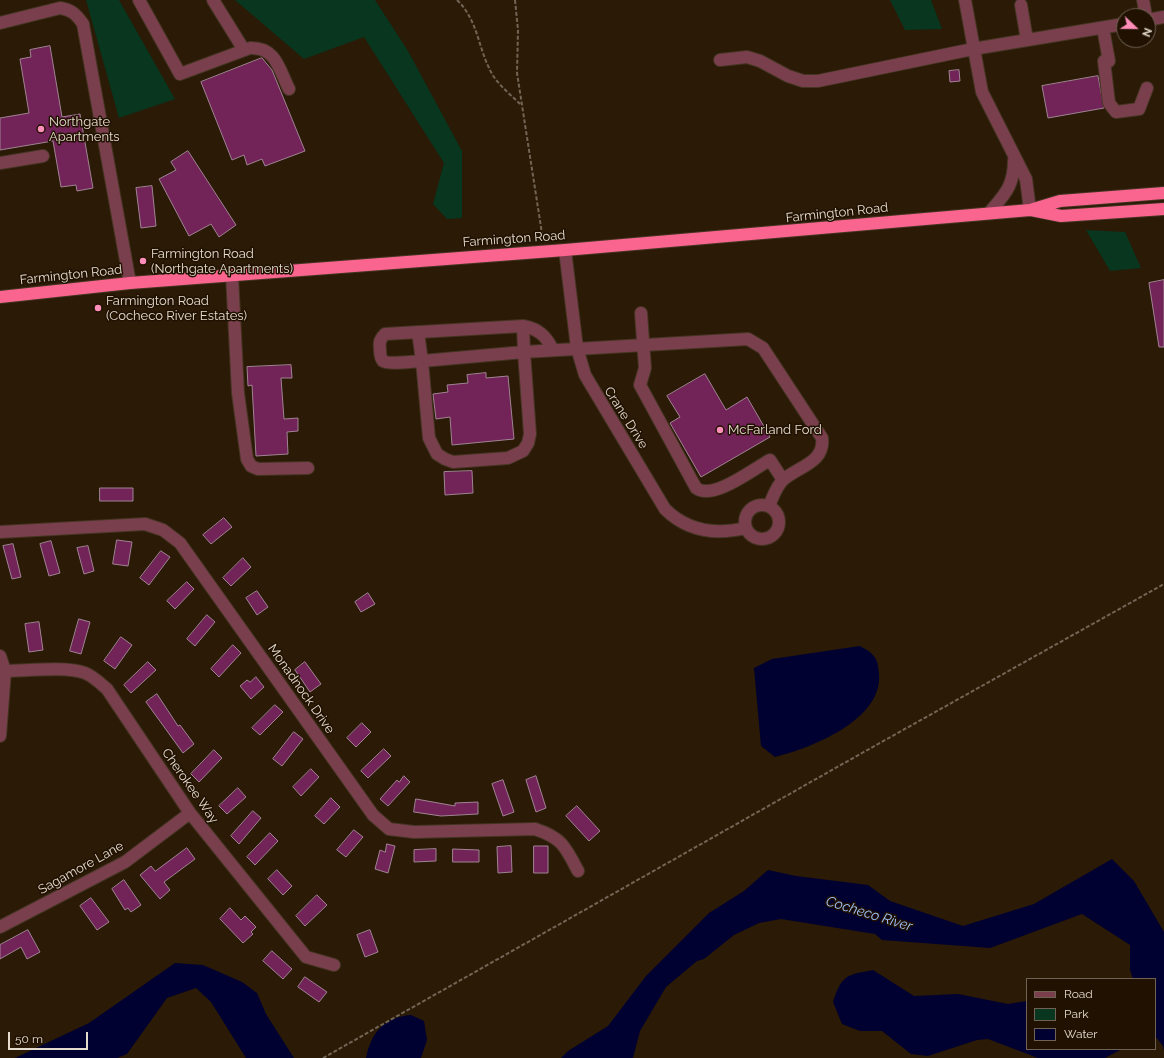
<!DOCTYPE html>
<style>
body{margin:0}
#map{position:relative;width:1164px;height:1058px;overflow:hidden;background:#2a1a06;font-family:Raleway,sans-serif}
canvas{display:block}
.legend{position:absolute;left:1026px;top:978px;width:130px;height:72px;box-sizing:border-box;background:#201101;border:1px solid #6f6153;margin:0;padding:5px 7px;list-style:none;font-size:12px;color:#e5dace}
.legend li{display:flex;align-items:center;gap:8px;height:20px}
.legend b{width:20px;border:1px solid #6f6153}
.north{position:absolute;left:1116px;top:8px;width:40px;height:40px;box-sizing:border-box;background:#201101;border:1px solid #6f6153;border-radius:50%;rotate:112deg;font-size:11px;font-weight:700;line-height:16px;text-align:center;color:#e5dace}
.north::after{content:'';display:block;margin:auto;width:14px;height:18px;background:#ff8eba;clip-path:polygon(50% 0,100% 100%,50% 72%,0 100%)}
.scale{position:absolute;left:8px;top:1032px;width:80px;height:18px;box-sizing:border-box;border:2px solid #e5dace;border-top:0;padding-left:5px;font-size:12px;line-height:14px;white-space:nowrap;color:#e5dace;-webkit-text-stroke:3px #201101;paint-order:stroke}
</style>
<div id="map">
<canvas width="1164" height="1058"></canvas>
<ul class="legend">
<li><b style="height:5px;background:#7a3f4d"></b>Road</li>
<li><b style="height:11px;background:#08361f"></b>Park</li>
<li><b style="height:11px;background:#000031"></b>Water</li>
</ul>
<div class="north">N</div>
<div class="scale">50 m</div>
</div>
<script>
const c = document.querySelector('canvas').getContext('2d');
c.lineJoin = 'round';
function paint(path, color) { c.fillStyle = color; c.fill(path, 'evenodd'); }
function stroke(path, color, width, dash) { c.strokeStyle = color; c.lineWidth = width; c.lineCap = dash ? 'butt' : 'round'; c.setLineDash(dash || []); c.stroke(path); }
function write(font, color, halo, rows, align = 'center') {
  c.font = font + ' Raleway,sans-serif'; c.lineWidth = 3; c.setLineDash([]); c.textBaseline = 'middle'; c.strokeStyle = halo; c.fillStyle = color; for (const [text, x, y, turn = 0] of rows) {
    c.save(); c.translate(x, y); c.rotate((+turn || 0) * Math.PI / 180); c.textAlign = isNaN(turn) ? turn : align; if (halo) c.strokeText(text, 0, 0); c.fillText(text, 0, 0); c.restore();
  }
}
paint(new Path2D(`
 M 86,0 L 119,0 L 175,99 L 119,118 Z
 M 235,0 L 375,0 L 408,51 L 462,151 L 462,218 L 447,219 L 433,204 L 444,163 L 364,37 L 304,59 Z
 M 890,0 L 931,0 L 942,29 L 905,30 Z
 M 1086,230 L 1125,232 L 1141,268 L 1110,271 Z`), '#08361f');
paint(new Path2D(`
 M 860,646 C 874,654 878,657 879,674 C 883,720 811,748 775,757 L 761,746 L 754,668 L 772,659 Z
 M 1112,859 L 1134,881 L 1164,932 L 1164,1051 L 1163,1046 L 1155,1036 L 1155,979 L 1133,979 L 1130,970 L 1130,945 L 1082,914 L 990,948 L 882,940 L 875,934 L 781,919 L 759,923 L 734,935 L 704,959 L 697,961 L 666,987 L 640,1031 L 633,1058 L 561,1058 L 568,1051 L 608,1026 L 646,976 L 709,913 L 744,891 L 768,870 L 796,876 L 868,885 L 890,901 L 963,926 L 1034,904 Z
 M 175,963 L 203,965 L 242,982 L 257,993 L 266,1014 L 294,1058 L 246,1058 L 211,1002 L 196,988 L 167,998 L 127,1054 L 117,1058 L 15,1058 L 89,1023 Z
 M 873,970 L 914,996 L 958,994 L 1008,1004 L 1027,1001 L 1027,1049 L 1122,1049 L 1105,1058 L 1038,1058 L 988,1039 L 977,1040 L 928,1056 L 911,1054 L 882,1031 L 860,1031 L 842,1024 L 833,1002 C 842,975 846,975 873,970 Z
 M 411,1015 L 424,1021 L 427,1040 L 421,1058 L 366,1058 C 371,1033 384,1017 411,1015 Z`), '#000031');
const building = new Path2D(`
 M 50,46 L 62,117 L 80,114 L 93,188 L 77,191 L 76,185 L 61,187 L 53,141 L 0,150 L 0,118 L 29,113 L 20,59 L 31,57 L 30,50 Z
 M 262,58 L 272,70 L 305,151 L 265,166 L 262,159 L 247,165 L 244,155 L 232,160 L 201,82 Z
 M 959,70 L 960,81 L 950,82 L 949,71 Z
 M 1098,76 L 1104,108 L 1048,118 L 1042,86 Z
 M 188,151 L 236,225 L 219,237 L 211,224 L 189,236 L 159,179 L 176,170 L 171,162 Z
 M 152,186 L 156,226 L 141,228 L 136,188 Z
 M 1164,280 L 1164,347 L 1159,347 L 1149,283 Z
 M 291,365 L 292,378 L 281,378 L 284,419 L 298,418 L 298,431 L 287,432 L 288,454 L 256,456 L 252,385 L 248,386 L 247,367 Z
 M 486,373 L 486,378 L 508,376 L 514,439 L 452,445 L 450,417 L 436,419 L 433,394 L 448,392 L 447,385 L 468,383 L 467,375 Z
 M 705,374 L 726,410 L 747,397 L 770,437 L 701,477 L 670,423 L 680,417 L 667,396 Z
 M 472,471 L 473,493 L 445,495 L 444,472 Z
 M 100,488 L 133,488 L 133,501 L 100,501 Z
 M 224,518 L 232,527 L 211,544 L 203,535 Z
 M 117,540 L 132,542 L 128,566 L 113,564 Z
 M 51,541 L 60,573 L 49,576 L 40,544 Z
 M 13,544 L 21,577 L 12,579 L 3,546 Z
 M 88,546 L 94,571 L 84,574 L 77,548 Z
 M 161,551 L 170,557 L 149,585 L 140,578 Z
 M 243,558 L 251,567 L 231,586 L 223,578 Z
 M 187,582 L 194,589 L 175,609 L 167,601 Z
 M 257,591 L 268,607 L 257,615 L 246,598 Z
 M 368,593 L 375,604 L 361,612 L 355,602 Z
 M 207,615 L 215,622 L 195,646 L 187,639 Z
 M 79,619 L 90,622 L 81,654 L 70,651 Z
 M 39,622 L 43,650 L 29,652 L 25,624 Z
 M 121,637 L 132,645 L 115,669 L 104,661 Z
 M 233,645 L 241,653 L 219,677 L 211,669 Z
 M 148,662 L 156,670 L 131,693 L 124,685 Z
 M 305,662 L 321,684 L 310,692 L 295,670 Z
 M 256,677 L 264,687 L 251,699 L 240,686 L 247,680 L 250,682 Z
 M 157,694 L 178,726 L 180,725 L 194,744 L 183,753 L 146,702 Z
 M 275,705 L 283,712 L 260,735 L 252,728 Z
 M 362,723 L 371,732 L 356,747 L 347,738 Z
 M 294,732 L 303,739 L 282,766 L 273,759 Z
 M 384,749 L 391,756 L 368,778 L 361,771 Z
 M 214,750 L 222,758 L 199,782 L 191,774 Z
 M 311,769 L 319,777 L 301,796 L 293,787 Z
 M 404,776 L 410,782 L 388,806 L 380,799 L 397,780 L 399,782 Z
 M 536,776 L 546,808 L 536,812 L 526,780 Z
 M 503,780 L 514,812 L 503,816 L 492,784 Z
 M 238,788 L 246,797 L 227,814 L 219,806 Z
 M 331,798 L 340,807 L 324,824 L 315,816 Z
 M 416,799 L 455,806 L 455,803 L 478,802 L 478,814 L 441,816 L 414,812 Z
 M 577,806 L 600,831 L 589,841 L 566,816 Z
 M 253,811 L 261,818 L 239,844 L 231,836 Z
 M 354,830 L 363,837 L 346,857 L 337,850 Z
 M 270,833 L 278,841 L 255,865 L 247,857 Z
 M 387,844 L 395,846 L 388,873 L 375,869 L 380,850 L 385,852 Z
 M 511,846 L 512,872 L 498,873 L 497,847 Z
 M 534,846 L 548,846 L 548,873 L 534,873 Z
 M 187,848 L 195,859 L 164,882 L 170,890 L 160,899 L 140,875 L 151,866 L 155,871 Z
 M 436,849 L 436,861 L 414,862 L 414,850 Z
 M 453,849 L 479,850 L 479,862 L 453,862 Z
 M 277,870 L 292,886 L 283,895 L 268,879 Z
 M 124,880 L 141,905 L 131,912 L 128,908 L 125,910 L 112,889 Z
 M 317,895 L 327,905 L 305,926 L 296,916 Z
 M 91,898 L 109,922 L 97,930 L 80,906 Z
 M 230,908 L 241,920 L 245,916 L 256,927 L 251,932 L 253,934 L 243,943 L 220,919 Z
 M 28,930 L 40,952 L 27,959 L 21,947 L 0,959 L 0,945 Z
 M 370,930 L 378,952 L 365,957 L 357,935 Z
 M 272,951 L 292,969 L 283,979 L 263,961 Z
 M 305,977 L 327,992 L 319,1002 L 298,987 Z`);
paint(building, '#722357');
stroke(building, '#a08494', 1);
const minor = new Path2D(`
 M 139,0 L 180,74 L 250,48 C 276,47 279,69 289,89
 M 213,0 L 244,50
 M 965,0 L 982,92 L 1026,179 L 1030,210
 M 1143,0 L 1146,16
 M 1021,5 L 1027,40
 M 1148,20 L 1164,17
 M 0,23 L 60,8 C 72,10 76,14 83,24 L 130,283
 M 1103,28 L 1109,61
 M 720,60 L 747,57 L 760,61 L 788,76 L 803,81 L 818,81 L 973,49 L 1124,24
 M 1104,61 L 1109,103 L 1116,112 L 1139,109 L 1147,88
 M 0,163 L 43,156
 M 989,213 C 1005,194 1014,186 1014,160
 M 565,250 L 577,348 L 585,375 L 665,509 C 687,531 716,535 746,528
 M 232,275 L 238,393 L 247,459 L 251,466 L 258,469 L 308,468
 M 641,313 L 645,368 L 640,385 L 696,488 C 713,501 753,469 770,460 L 783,480
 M 418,332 L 422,361 L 524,352 L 523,326
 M 553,350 C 546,336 539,329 523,326 L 385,334 C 380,339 379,342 380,349 C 380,353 380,358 383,361 C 389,365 414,361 422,361 L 429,438 L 437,454 L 445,459 L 453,462 L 508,458 L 523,451 L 528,443 L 530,434 L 524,352 L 748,339 L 763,348 L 822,438 C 825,462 800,466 784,479 C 776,486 773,497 769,506
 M745 522a17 17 0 1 1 34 0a17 17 0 1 1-34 0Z
 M 0,532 L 145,524 L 163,530 L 180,543 L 373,815 L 389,829 L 414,832 L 535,829 C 562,838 565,846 578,871
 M 0,656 L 5,671 L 0,736
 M 5,671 C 25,671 67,666 85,673 C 93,676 100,683 107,689 L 190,813 L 306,957 L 334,965
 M 0,927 L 125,862 L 190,813`);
const highway = new Path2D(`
 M 1031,210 L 1061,216 L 1164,209
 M 0,297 L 130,283 L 565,250 L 1030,210 L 1060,201 L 1164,193`);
stroke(minor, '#443522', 14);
stroke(highway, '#443522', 14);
stroke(new Path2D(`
 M 457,0 C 478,20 478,48 491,72 C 498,85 510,94 520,104
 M 515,0 L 518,30 L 517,73 L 543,240
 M 323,1058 L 862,753 L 1164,584`), '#736555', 2, [4, 2]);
stroke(minor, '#7a3f4d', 12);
stroke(highway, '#fa658f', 12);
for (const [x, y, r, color] of [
 [41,129,4,"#ff8eba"],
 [143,261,4,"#ff8eba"],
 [98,308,4,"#ff8eba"],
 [720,430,4,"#ff8eba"]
]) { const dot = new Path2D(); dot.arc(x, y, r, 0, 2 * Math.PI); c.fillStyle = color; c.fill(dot); stroke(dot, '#201101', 1.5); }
write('13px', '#e5dace', '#201101', [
 ["Northgate",49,122],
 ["Apartments",49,137],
 ["Farmington Road",151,254],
 ["(Northgate Apartments)",151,269],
 ["Farmington Road",106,301],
 ["(Cocheco River Estates)",106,316],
 ["McFarland Ford",728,430]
], 'left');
write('13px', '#e5dace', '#201101', [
 ["Farmington Road",837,213,-6],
 ["Farmington Road",514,239,-4],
 ["Farmington Road",71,275,-6],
 ["Crane Drive",626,418,58],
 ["Monadnock Drive",301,689,55],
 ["Cherokee Way",190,786,55],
 ["Sagamore Lane",81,868,-29]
]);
write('italic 14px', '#9ec3fe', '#201101', [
 ["Cocheco River",869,914,17]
]);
</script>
